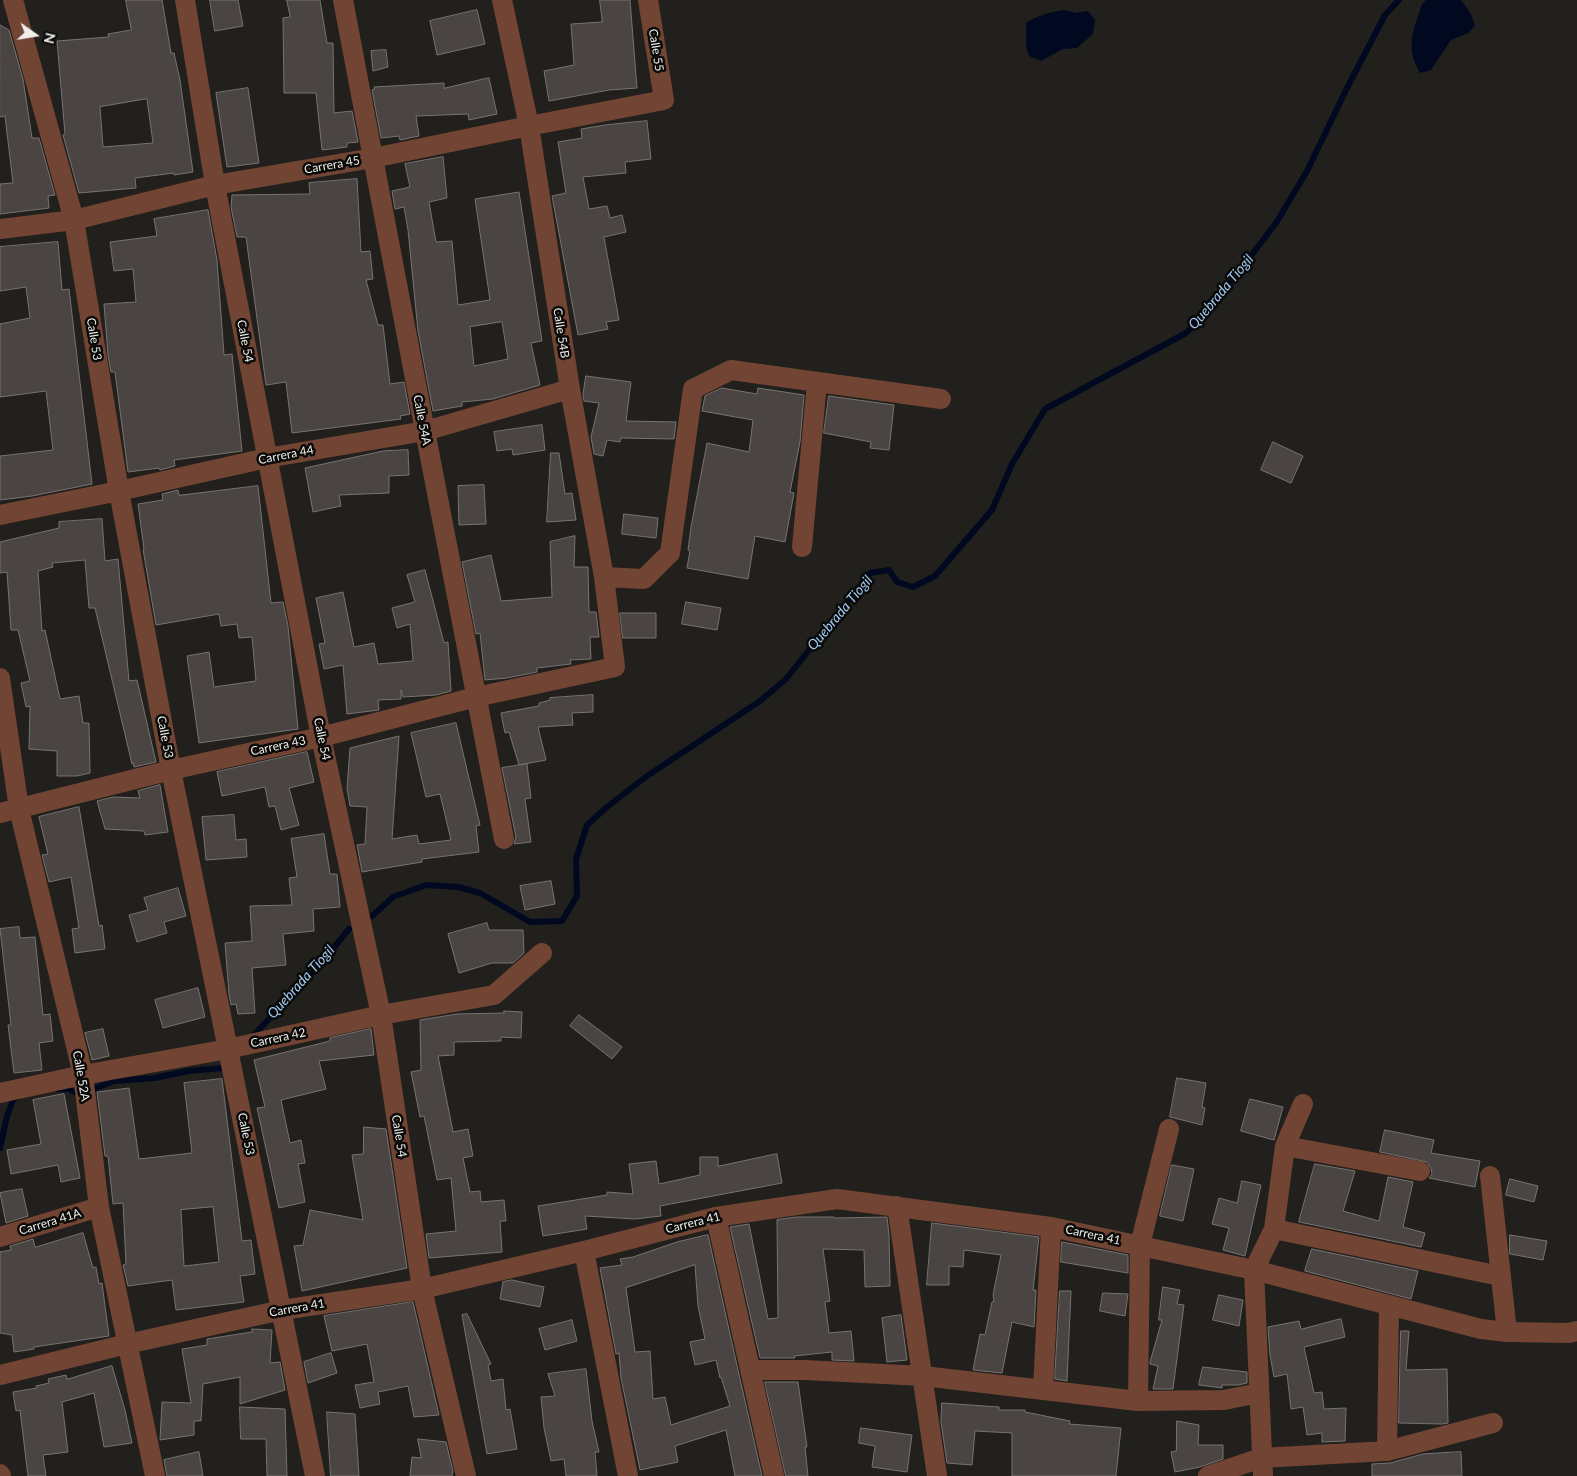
<!DOCTYPE html>
<style>
body{margin:0}
#map{position:relative;width:1577px;height:1476px;overflow:hidden;background:#21201c;font-family:Lato,sans-serif}
canvas{display:block}
.north{position:absolute;left:10px;top:10px;width:50px;height:50px;-webkit-text-stroke:4px #0a0a08;paint-order:stroke;rotate:103deg;font-size:14px;font-weight:700;line-height:20px;text-align:center;color:#efeeeb}
.north::after{content:'';display:block;margin:auto;width:18px;height:22px;background:#efeeeb;clip-path:polygon(50% 0,100% 100%,50% 72%,0 100%)}
</style>
<div id="map">
<canvas width="1577" height="1476"></canvas>
<div class="north">N</div>
</div>
<script>
const c = document.querySelector('canvas').getContext('2d');
c.lineJoin = 'round';
function paint(path, color) { c.fillStyle = color; c.fill(path, 'evenodd'); }
function stroke(path, color, width, dash) { c.strokeStyle = color; c.lineWidth = width; c.lineCap = dash ? 'butt' : 'round'; c.setLineDash(dash || []); c.stroke(path); }
function write(font, color, halo, rows, align = 'center') {
  c.font = font + ' Lato,sans-serif'; c.lineWidth = 5; c.setLineDash([]); c.textBaseline = 'middle'; c.strokeStyle = halo; c.fillStyle = color; for (const [text, x, y, turn = 0] of rows) {
    c.save(); c.translate(x, y); c.rotate((+turn || 0) * Math.PI / 180); c.textAlign = isNaN(turn) ? turn : align; if (halo) c.strokeText(text, 0, 0); c.fillText(text, 0, 0); c.restore();
  }
}
paint(new Path2D(`
 M 1426,0 L 1461,0 L 1471,14 L 1475,26 L 1468,33 L 1451,40 L 1431,70 L 1420,73 C 1405,47 1413,32 1422,4 Z
 M 1065,10 L 1076,13 L 1088,11 L 1095,20 L 1093,34 L 1077,48 L 1063,49 L 1041,61 L 1029,56 L 1026,47 L 1026,23 C 1038,15 1050,12 1065,10 Z`), '#000920');
stroke(new Path2D(`
 M 372,916 L 393,897 L 426,885 L 458,887 L 480,893 L 530,922 L 562,921 L 577,896 L 576,859 L 587,825 L 607,807 L 647,776 L 760,701 L 786,679 L 870,573 L 889,570 L 897,582 L 913,587 L 935,576 L 992,510 L 1012,464 L 1045,409 L 1186,333 L 1215,303 L 1276,223 L 1307,171 L 1347,88 L 1385,15 L 1399,0
 M 253,1036 L 316,969 L 349,929
 M 57,1089 L 69,1089 L 78,1094
 M 91,1090 L 114,1081 L 155,1078 L 188,1071 L 223,1068
 M 0,1148 L 7,1116 L 14,1098 L 18,1097`), '#000920', 6);
const building = new Path2D(`
 M 126,0 L 162,0 L 171,53 L 174,53 L 180,80 L 193,172 L 174,175 L 174,173 L 135,178 L 136,188 L 79,193 L 63,135 L 65,134 L 57,41 L 109,37 L 108,34 L 131,30 ZM 147,99 L 153,143 L 103,147 L 100,107 Z
 M 210,0 L 238,0 L 243,26 L 215,31 Z
 M 287,0 L 320,0 L 327,43 L 333,43 L 334,113 L 352,111 L 358,142 L 347,143 L 347,147 L 322,150 L 316,93 L 284,93 L 283,18 L 290,17 Z
 M 600,0 L 630,0 L 637,88 L 609,90 L 549,101 L 544,71 L 574,65 L 571,24 L 602,22 Z
 M 477,10 L 485,44 L 437,55 L 430,21 Z
 M 0,25 L 9,30 L 23,79 L 32,138 L 39,138 L 55,195 L 48,196 L 49,208 L 0,214 L 0,184 L 13,183 L 5,116 L 0,117 Z
 M 386,50 L 388,67 L 373,71 L 371,51 Z
 M 489,78 L 497,114 L 469,120 L 468,114 L 416,116 L 419,136 L 400,140 L 399,136 L 381,138 L 372,90 L 375,89 L 374,87 L 444,83 L 444,88 Z
 M 248,88 L 259,163 L 227,167 L 216,93 Z
 M 647,121 L 651,159 L 625,162 L 626,173 L 583,177 L 589,209 L 607,206 L 610,218 L 622,215 L 626,232 L 604,237 L 619,320 L 606,322 L 608,329 L 578,335 L 552,196 L 566,193 L 558,142 L 582,138 L 581,129 L 605,125 Z
 M 443,157 L 447,198 L 429,202 L 436,242 L 452,241 L 458,305 L 490,300 L 475,199 L 519,192 L 542,341 L 531,343 L 540,385 L 493,399 L 462,402 L 462,406 L 433,411 L 418,331 L 408,230 L 404,207 L 395,209 L 392,191 L 410,187 L 405,164 ZM 502,322 L 508,359 L 474,366 L 470,327 Z
 M 357,179 L 361,252 L 370,251 L 373,279 L 366,280 L 378,325 L 383,325 L 390,384 L 404,382 L 410,414 L 400,416 L 401,419 L 292,433 L 286,382 L 266,385 L 246,237 L 237,237 L 231,207 L 232,195 L 310,194 L 309,183 Z
 M 208,210 L 217,260 L 224,355 L 232,354 L 242,451 L 174,460 L 175,466 L 160,470 L 159,468 L 128,472 L 115,372 L 111,372 L 108,355 L 104,304 L 136,302 L 133,269 L 114,271 L 110,242 L 157,236 L 154,219 Z
 M 58,242 L 62,290 L 69,289 L 92,484 L 32,496 L 0,500 L 0,456 L 53,450 L 46,391 L 0,397 L 0,324 L 30,318 L 26,287 L 0,291 L 0,247 Z
 M 586,376 L 631,382 L 626,421 L 676,422 L 674,439 L 621,438 L 620,442 L 607,440 L 603,456 L 594,454 L 591,437 L 599,403 L 584,401 L 583,396 Z
 M 722,388 L 757,394 L 758,388 L 804,395 L 800,442 L 790,492 L 794,493 L 785,542 L 755,536 L 748,579 L 687,568 L 690,551 L 688,550 L 691,527 L 707,443 L 749,452 L 753,420 L 702,411 L 705,396 Z
 M 829,396 L 894,405 L 889,450 L 870,448 L 871,442 L 824,433 Z
 M 542,425 L 545,450 L 513,455 L 512,449 L 497,451 L 494,432 Z
 M 1273,442 L 1303,456 L 1291,483 L 1261,470 Z
 M 408,450 L 409,475 L 389,476 L 389,493 L 339,495 L 341,506 L 313,512 L 305,468 L 383,451 Z
 M 551,453 L 559,453 L 565,494 L 572,493 L 576,520 L 547,522 Z
 M 484,485 L 486,524 L 459,525 L 458,486 Z
 M 258,486 L 271,603 L 283,602 L 288,626 L 298,729 L 199,743 L 187,656 L 209,652 L 214,687 L 256,681 L 252,637 L 239,638 L 237,624 L 221,626 L 219,614 L 156,625 L 143,549 L 144,549 L 138,504 L 163,500 L 162,494 L 178,490 L 179,495 Z
 M 624,514 L 658,518 L 656,538 L 622,534 Z
 M 102,519 L 105,561 L 118,559 L 129,681 L 137,680 L 156,762 L 134,767 L 133,763 L 132,764 L 95,608 L 89,608 L 85,560 L 52,563 L 53,567 L 38,571 L 42,631 L 45,630 L 60,699 L 79,696 L 83,723 L 89,723 L 90,773 L 77,776 L 57,776 L 57,751 L 29,749 L 30,706 L 26,707 L 21,683 L 30,681 L 18,630 L 11,630 L 7,572 L 0,573 L 0,542 L 59,528 L 59,522 Z
 M 575,536 L 574,567 L 588,567 L 589,612 L 596,612 L 599,637 L 590,637 L 591,659 L 570,660 L 571,664 L 537,668 L 537,672 L 507,678 L 485,680 L 480,633 L 476,634 L 462,562 L 491,555 L 501,601 L 552,597 L 550,542 Z
 M 425,570 L 444,643 L 448,642 L 451,691 L 436,695 L 403,697 L 401,690 L 401,699 L 378,700 L 379,710 L 347,714 L 343,665 L 324,669 L 319,644 L 325,643 L 316,598 L 343,592 L 354,647 L 374,643 L 378,664 L 413,661 L 410,624 L 397,628 L 392,608 L 415,602 L 407,575 Z
 M 686,602 L 721,608 L 717,630 L 682,624 Z
 M 620,613 L 656,613 L 656,638 L 623,638 Z
 M 593,695 L 593,712 L 572,713 L 573,725 L 538,727 L 546,760 L 519,765 L 509,732 L 505,733 L 501,713 L 539,706 L 539,703 L 550,700 L 550,698 Z
 M 456,723 L 480,825 L 476,826 L 479,852 L 422,859 L 422,862 L 362,872 L 357,845 L 365,844 L 367,807 L 350,806 L 347,788 L 350,748 L 399,736 L 392,839 L 417,835 L 419,844 L 451,840 L 440,794 L 426,797 L 411,733 Z
 M 307,752 L 314,782 L 289,788 L 299,825 L 281,830 L 275,806 L 269,807 L 265,787 L 222,796 L 217,772 Z
 M 527,764 L 531,798 L 525,799 L 531,842 L 514,844 L 516,837 L 502,768 Z
 M 160,785 L 168,832 L 145,835 L 144,831 L 105,829 L 97,801 L 113,797 L 140,798 L 138,791 Z
 M 79,807 L 99,926 L 102,925 L 105,949 L 75,953 L 72,929 L 79,928 L 71,877 L 49,882 L 42,855 L 48,854 L 39,817 Z
 M 234,815 L 236,840 L 246,839 L 247,857 L 206,860 L 202,817 Z
 M 324,834 L 330,874 L 337,874 L 340,907 L 313,909 L 314,931 L 283,934 L 286,965 L 252,968 L 255,1013 L 238,1014 L 236,1004 L 231,1005 L 229,994 L 225,943 L 252,941 L 250,906 L 292,905 L 289,878 L 297,877 L 291,839 Z
 M 551,881 L 555,904 L 525,910 L 520,886 Z
 M 178,888 L 186,916 L 164,922 L 167,933 L 137,942 L 129,915 L 148,910 L 144,898 Z
 M 487,923 L 489,930 L 523,930 L 524,953 L 513,963 L 492,963 L 459,973 L 448,934 Z
 M 19,927 L 20,938 L 35,937 L 43,1015 L 50,1014 L 53,1041 L 39,1043 L 42,1070 L 14,1073 L 8,1025 L 11,1025 L 0,929 Z
 M 198,988 L 205,1017 L 163,1028 L 155,1000 Z
 M 504,1011 L 522,1012 L 521,1038 L 501,1037 L 501,1041 L 454,1042 L 454,1055 L 438,1056 L 453,1132 L 468,1129 L 473,1156 L 463,1158 L 470,1192 L 480,1191 L 481,1202 L 504,1200 L 506,1221 L 500,1221 L 502,1252 L 429,1258 L 426,1234 L 456,1231 L 451,1178 L 437,1180 L 424,1116 L 420,1117 L 411,1072 L 421,1070 L 420,1020 L 457,1014 L 504,1013 Z
 M 579,1015 L 622,1047 L 612,1059 L 570,1026 Z
 M 103,1029 L 109,1056 L 92,1060 L 85,1033 Z
 M 371,1029 L 374,1055 L 319,1061 L 326,1089 L 281,1100 L 290,1143 L 301,1140 L 305,1163 L 298,1164 L 305,1202 L 279,1208 L 257,1108 L 265,1107 L 254,1060 L 330,1041 L 330,1038 Z
 M 1177,1078 L 1206,1083 L 1202,1107 L 1205,1108 L 1202,1125 L 1170,1117 Z
 M 222,1079 L 242,1241 L 251,1240 L 255,1274 L 240,1276 L 244,1302 L 176,1310 L 172,1280 L 128,1286 L 123,1265 L 126,1264 L 123,1203 L 113,1204 L 108,1156 L 105,1156 L 97,1092 L 129,1088 L 139,1159 L 192,1153 L 184,1083 ZM 213,1207 L 219,1262 L 184,1266 L 181,1210 Z
 M 64,1094 L 80,1178 L 61,1182 L 58,1165 L 11,1174 L 7,1150 L 41,1144 L 33,1100 Z
 M 1250,1099 L 1283,1107 L 1274,1140 L 1241,1131 Z
 M 364,1127 L 386,1129 L 407,1268 L 302,1291 L 294,1246 L 303,1245 L 310,1210 L 363,1220 L 352,1155 L 363,1154 Z
 M 1385,1130 L 1434,1140 L 1431,1153 L 1480,1161 L 1475,1187 L 1429,1178 L 1432,1174 L 1431,1168 L 1427,1162 L 1380,1152 Z
 M 777,1154 L 782,1183 L 660,1206 L 661,1216 L 635,1219 L 585,1216 L 587,1229 L 543,1236 L 538,1206 L 607,1195 L 607,1192 L 633,1194 L 629,1164 L 656,1161 L 659,1184 L 700,1175 L 700,1157 L 718,1157 L 718,1166 Z
 M 1315,1164 L 1355,1171 L 1343,1211 L 1379,1221 L 1388,1177 L 1413,1182 L 1403,1227 L 1425,1233 L 1421,1247 L 1299,1222 Z
 M 1172,1165 L 1194,1169 L 1183,1221 L 1160,1216 Z
 M 1510,1179 L 1538,1186 L 1534,1202 L 1506,1195 Z
 M 1242,1181 L 1261,1185 L 1245,1256 L 1223,1250 L 1229,1228 L 1212,1224 L 1219,1198 L 1237,1203 Z
 M 22,1189 L 28,1216 L 6,1223 L 0,1193 Z
 M 797,1217 L 834,1217 L 834,1218 L 887,1217 L 889,1235 L 890,1286 L 865,1287 L 864,1250 L 823,1249 L 830,1301 L 825,1302 L 829,1333 L 851,1331 L 854,1361 L 832,1360 L 832,1352 L 794,1356 L 795,1358 L 760,1358 L 730,1227 L 749,1224 L 768,1319 L 778,1318 L 777,1220 Z
 M 932,1223 L 1039,1237 L 1033,1290 L 1036,1290 L 1034,1327 L 1012,1322 L 1002,1373 L 973,1370 L 980,1334 L 985,1335 L 992,1302 L 994,1301 L 993,1295 L 1001,1255 L 964,1250 L 963,1267 L 949,1266 L 949,1285 L 927,1285 Z
 M 83,1233 L 93,1268 L 96,1267 L 99,1284 L 102,1283 L 109,1336 L 34,1347 L 34,1349 L 14,1352 L 12,1335 L 0,1333 L 0,1252 L 11,1250 L 10,1246 L 33,1239 L 35,1247 Z
 M 708,1235 L 738,1370 L 762,1476 L 735,1476 L 726,1430 L 675,1446 L 678,1462 L 640,1470 L 621,1378 L 619,1353 L 616,1354 L 600,1268 L 622,1265 L 620,1259 L 633,1257 L 677,1242 ZM 695,1265 L 698,1306 L 705,1339 L 690,1342 L 695,1365 L 716,1360 L 720,1378 L 721,1377 L 730,1406 L 671,1425 L 665,1397 L 653,1399 L 650,1351 L 635,1352 L 626,1288 Z
 M 1510,1235 L 1547,1241 L 1543,1260 L 1510,1254 Z
 M 1062,1242 L 1128,1255 L 1128,1273 L 1061,1262 Z
 M 1312,1249 L 1418,1271 L 1411,1299 L 1305,1271 Z
 M 512,1280 L 544,1287 L 540,1307 L 500,1299 L 503,1282 Z
 M 1163,1287 L 1180,1290 L 1177,1304 L 1184,1305 L 1173,1389 L 1153,1389 L 1158,1366 L 1150,1364 L 1150,1362 L 1162,1320 L 1159,1320 Z
 M 1060,1291 L 1071,1291 L 1067,1381 L 1055,1379 Z
 M 1103,1293 L 1128,1294 L 1125,1316 L 1100,1311 Z
 M 1219,1295 L 1243,1300 L 1239,1326 L 1213,1320 Z
 M 413,1302 L 439,1415 L 414,1417 L 408,1386 L 378,1392 L 380,1404 L 360,1408 L 355,1385 L 374,1382 L 367,1344 L 332,1351 L 324,1316 Z
 M 467,1314 L 491,1364 L 488,1365 L 491,1381 L 503,1379 L 506,1410 L 510,1409 L 517,1449 L 487,1454 L 462,1315 Z
 M 901,1315 L 907,1360 L 887,1362 L 882,1318 Z
 M 1341,1319 L 1345,1337 L 1304,1347 L 1314,1393 L 1322,1392 L 1324,1409 L 1346,1408 L 1345,1441 L 1322,1442 L 1322,1433 L 1307,1435 L 1303,1407 L 1291,1409 L 1287,1374 L 1274,1377 L 1270,1355 L 1268,1327 L 1299,1321 L 1301,1329 Z
 M 572,1320 L 577,1341 L 545,1350 L 539,1329 Z
 M 252,1329 L 272,1330 L 270,1363 L 280,1362 L 285,1390 L 240,1404 L 240,1377 L 203,1384 L 201,1421 L 194,1421 L 194,1435 L 160,1440 L 162,1402 L 191,1403 L 182,1349 L 207,1345 L 207,1339 L 252,1332 Z
 M 1401,1331 L 1409,1331 L 1406,1370 L 1447,1369 L 1448,1423 L 1442,1424 L 1399,1423 Z
 M 331,1353 L 337,1373 L 308,1383 L 304,1362 Z
 M 112,1366 L 125,1410 L 132,1443 L 104,1447 L 94,1393 L 62,1402 L 68,1452 L 43,1455 L 46,1476 L 28,1476 L 20,1410 L 16,1411 L 13,1392 L 37,1388 L 36,1386 L 49,1383 L 48,1379 L 66,1375 L 67,1379 Z
 M 1203,1367 L 1247,1372 L 1247,1383 L 1238,1385 L 1222,1385 L 1222,1388 L 1199,1385 Z
 M 586,1369 L 592,1421 L 599,1452 L 595,1452 L 597,1476 L 566,1476 L 564,1459 L 551,1461 L 544,1428 L 541,1397 L 555,1396 L 548,1374 Z
 M 765,1382 L 798,1382 L 807,1447 L 805,1447 L 808,1476 L 786,1476 Z
 M 942,1403 L 999,1407 L 999,1410 L 1025,1410 L 1025,1412 L 1070,1421 L 1069,1424 L 1121,1428 L 1116,1476 L 1012,1476 L 1012,1433 L 975,1431 L 972,1465 L 947,1463 L 941,1422 Z
 M 240,1407 L 285,1409 L 287,1476 L 267,1476 L 266,1439 L 241,1439 Z
 M 327,1412 L 355,1414 L 359,1476 L 331,1476 Z
 M 1177,1421 L 1199,1425 L 1198,1445 L 1223,1445 L 1223,1459 L 1200,1467 L 1175,1472 L 1171,1452 L 1176,1451 Z
 M 861,1428 L 912,1435 L 907,1472 L 872,1467 L 875,1446 L 859,1443 Z
 M 418,1439 L 446,1442 L 453,1471 L 452,1476 L 410,1476 L 412,1457 L 421,1458 Z
 M 199,1452 L 203,1476 L 167,1476 L 164,1460 Z
 M 1461,1452 L 1462,1476 L 1372,1476 L 1372,1464 L 1390,1463 L 1423,1454 Z`);
paint(building, '#4a4542');
stroke(building, '#787370', 1);
stroke(new Path2D(`
 M 13,0 L 74,220 L 119,491 L 171,770 L 315,1476
 M 185,0 L 215,185 L 321,737 L 381,1015 L 422,1289 L 466,1476
 M 343,0 L 425,431 L 504,839
 M 0,229 L 74,220 L 215,185 L 373,158 L 529,126 L 664,100 L 648,0
 M 0,515 L 119,491 L 267,458 L 425,431 L 570,389
 M 802,547 L 817,382
 M 604,577 L 644,579 L 670,553 L 693,389 L 731,370 L 941,399
 M 0,678 L 19,809 L 83,1075 L 99,1207 L 155,1476
 M 0,813 L 171,770 L 321,737 L 476,697 L 615,667 L 604,577 L 570,389 L 529,126 L 502,0
 M 0,1093 L 83,1075 L 228,1049 L 381,1015 L 494,995 L 542,953
 M 1285,1146 L 1420,1171
 M 1490,1176 L 1507,1332
 M 897,1206 L 937,1476
 M 716,1217 L 774,1476
 M 1274,1229 L 1500,1276
 M 0,1237 L 99,1207
 M 584,1251 L 628,1476
 M 750,1370 L 805,1370 L 923,1376 L 1138,1401 L 1224,1400 L 1259,1393
 M 0,1375 L 127,1344 L 282,1310 L 422,1289 L 584,1251 L 716,1217 L 837,1199 L 1051,1227 L 1254,1270 L 1481,1329 L 1507,1332 L 1569,1333 L 1577,1331
 M 1043,1389 L 1051,1227
 M 1138,1401 L 1140,1245 L 1169,1129
 M 1387,1451 L 1389,1306
 M 0,1474 L 1,1476
 M 1208,1476 L 1261,1458 L 1387,1451 L 1493,1423
 M 1263,1476 L 1254,1270 L 1274,1229 L 1285,1146 L 1303,1104`), '#724433', 20);
write('12px', '#efeeeb', '#0a0a08', [
 ["Calle 55",656,50,81],
 ["Carrera 45",332,165,-10],
 ["Calle 54B",561,333,81],
 ["Calle 53",94,339,81],
 ["Calle 54",245,341,79],
 ["Calle 54A",422,420,79],
 ["Carrera 44",286,455,-11],
 ["Calle 53",165,737,79],
 ["Calle 54",322,739,78],
 ["Carrera 43",278,746,-12],
 ["Carrera 42",278,1038,-12],
 ["Calle 52A",81,1076,80],
 ["Calle 53",246,1134,78],
 ["Calle 54",399,1136,81],
 ["Carrera 41A",50,1222,-17],
 ["Carrera 41",693,1223,-14],
 ["Carrera 41",1093,1235,12],
 ["Carrera 41",297,1308,-10]
]);
write('italic 14px', '#a2cbf6', '#0a0a08', [
 ["Quebrada Tiogil",1221,292,-50],
 ["Quebrada Tiogil",840,613,-50],
 ["Quebrada Tiogil",301,982,-48]
]);
</script>
